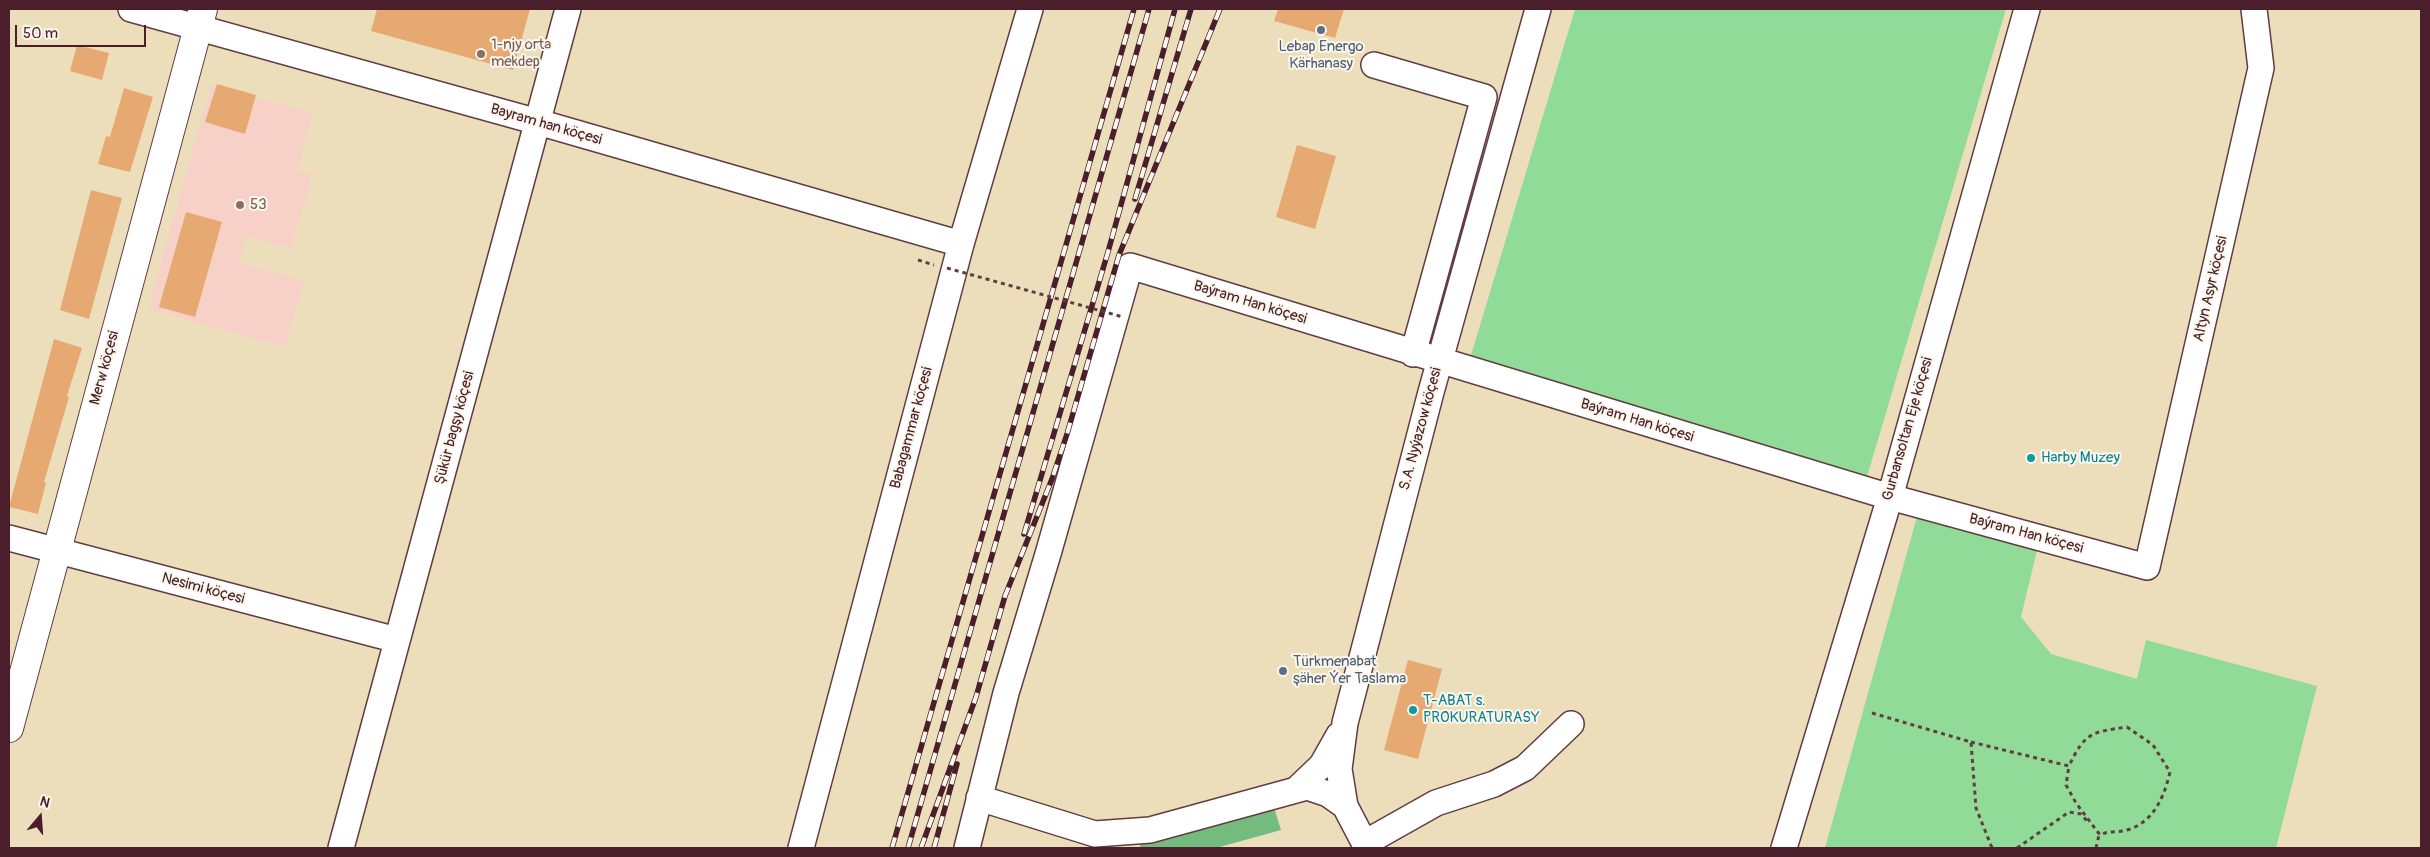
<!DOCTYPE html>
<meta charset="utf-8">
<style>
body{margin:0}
#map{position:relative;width:2430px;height:857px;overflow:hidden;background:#ecdebb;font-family:Pangolin,sans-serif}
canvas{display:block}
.frame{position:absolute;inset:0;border:10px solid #4a1f2b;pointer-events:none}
.north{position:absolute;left:15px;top:792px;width:50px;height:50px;-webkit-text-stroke:4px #fbf7ec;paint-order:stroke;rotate:18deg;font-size:14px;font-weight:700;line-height:20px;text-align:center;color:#4a1f2b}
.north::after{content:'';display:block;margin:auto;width:18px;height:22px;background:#4a1f2b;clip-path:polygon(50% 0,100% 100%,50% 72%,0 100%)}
.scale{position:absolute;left:15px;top:25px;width:131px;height:22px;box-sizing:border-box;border:2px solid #4a1f2b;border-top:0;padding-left:6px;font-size:15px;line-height:18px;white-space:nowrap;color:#4a1f2b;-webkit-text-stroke:4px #fbf7ec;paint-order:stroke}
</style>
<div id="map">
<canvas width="2430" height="857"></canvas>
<div class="frame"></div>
<div class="north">N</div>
<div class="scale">50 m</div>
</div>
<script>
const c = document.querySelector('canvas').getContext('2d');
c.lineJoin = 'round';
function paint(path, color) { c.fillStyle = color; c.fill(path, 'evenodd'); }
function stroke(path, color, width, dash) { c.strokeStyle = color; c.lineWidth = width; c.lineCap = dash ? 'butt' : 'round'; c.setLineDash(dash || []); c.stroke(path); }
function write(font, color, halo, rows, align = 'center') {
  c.font = font + ' Pangolin,sans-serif'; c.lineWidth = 4; c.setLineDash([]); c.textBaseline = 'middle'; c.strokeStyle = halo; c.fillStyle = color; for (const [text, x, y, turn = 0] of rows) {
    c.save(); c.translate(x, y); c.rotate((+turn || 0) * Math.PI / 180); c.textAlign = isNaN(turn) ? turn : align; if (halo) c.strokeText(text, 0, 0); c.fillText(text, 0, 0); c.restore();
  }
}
paint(new Path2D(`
 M 211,85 L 313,113 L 297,170 L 312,174 L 291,248 L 246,236 L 239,262 L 304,281 L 285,347 L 148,309 Z`), '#f7d1c8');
paint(new Path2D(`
 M 1575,9 L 2006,9 L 1866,480 L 1469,362 Z
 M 1918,513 L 2038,546 L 2021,617 L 2051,654 L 2137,679 L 2146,640 L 2317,686 L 2276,848 L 1825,848 Z`), '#90db97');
paint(new Path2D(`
 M 1272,801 L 1281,830 L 1216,848 L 1140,848 L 1141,839 Z`), '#74bb80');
paint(new Path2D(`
 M 377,9 L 530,9 L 513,70 L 371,31 Z
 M 1278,9 L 1344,9 L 1335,38 L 1274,21 Z
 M 77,45 L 109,53 L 102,80 L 70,71 Z
 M 217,84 L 256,95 L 245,134 L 205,122 Z
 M 124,88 L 153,97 L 130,172 L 98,164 L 106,136 L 110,137 Z
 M 1297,145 L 1336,156 L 1315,229 L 1276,217 Z
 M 91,190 L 122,198 L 89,319 L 60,310 Z
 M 186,212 L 222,222 L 195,317 L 159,307 Z
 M 54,339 L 82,348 L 67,396 L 69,397 L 44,482 L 46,483 L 38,514 L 9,507 Z
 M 1408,660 L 1442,669 L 1418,759 L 1384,750 Z`), '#e6a971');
const minor = new Path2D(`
 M 131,9 L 538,122 L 961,244
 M 1374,65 L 1484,97 L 1413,354
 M 9,538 L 397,640
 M 1298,788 L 1322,765 L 1339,735
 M 979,798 L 1095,834 L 1150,830 L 1307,787 L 1328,794 L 1345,806
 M 1365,843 L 1436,803 L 1494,784 L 1525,768 L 1571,724
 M 341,848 L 568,9
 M 801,848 L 961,244 L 1030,9
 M 967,848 L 1006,693 L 1048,554 L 1130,266 L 1890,497 L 2147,567 L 2261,68 L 2254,9
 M 1367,848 L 1345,806 L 1339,769 L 1345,723 L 1431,392 L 1538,9
 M 1784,848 L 1890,497 L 2027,9`);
const major = new Path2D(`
 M 9,728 L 203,9`);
stroke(minor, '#623c41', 28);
stroke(major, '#623c41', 30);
stroke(new Path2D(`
 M 918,260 L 934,265
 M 1872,713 L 1971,742 L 1976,808 L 1992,848
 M 1971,742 L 2069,766 C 2085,732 2092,732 2127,727 L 2153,745 L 2170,772 C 2164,797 2154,822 2127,830 C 2117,833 2110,830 2100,835 L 2076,803 L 2066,785 L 2069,766
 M 2017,848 L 2069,812 L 2081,814 L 2087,821
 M 2096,848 L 2099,835`), '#623c41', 3, [4, 4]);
stroke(minor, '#fff', 25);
stroke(major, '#fff', 28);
const rail = new Path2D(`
 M 1135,199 L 1191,9
 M 1024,534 L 1108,252 L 1175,9
 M 892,848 L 1134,9
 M 908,848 L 1149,9
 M 921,848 L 976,697 L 1005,596 L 1052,479 L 1067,434 L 1119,255 L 1220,9
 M 934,848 L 957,764`);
stroke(rail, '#4a1f2b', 5.5);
stroke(rail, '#fbf7ec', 4, [11]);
stroke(new Path2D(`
 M 947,268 L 1123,317`), '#623c41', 3, [4, 4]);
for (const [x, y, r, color] of [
 [1321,30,5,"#5c6f8a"],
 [481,54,5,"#8d6e63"],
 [240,205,5,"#8d6e63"],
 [2031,458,5,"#0f9aa8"],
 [1283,671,5,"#5c6f8a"],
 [1413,710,5,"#0f9aa8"]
]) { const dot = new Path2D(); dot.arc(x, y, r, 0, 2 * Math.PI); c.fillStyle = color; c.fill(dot); stroke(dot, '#fbf7ec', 2); }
write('15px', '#785e54', '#fbf7ec', [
 ["1-njy orta",491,45],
 ["mekdep",491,62],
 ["53",250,205]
], 'left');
write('15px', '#4e5e75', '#fbf7ec', [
 ["Lebap Energo",1321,47],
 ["Kärhanasy",1321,64],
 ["Türkmenabat",1293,662,"left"],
 ["şäher Ýer Taslama",1293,679,"left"]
]);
write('15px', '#4a1f2b', '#fbf7ec', [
 ["Bayram han köçesi",546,125,16],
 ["Altyn Asyr köçesi",2211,289,-77],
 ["Baýram Han köçesi",1250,303,17],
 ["Merw köçesi",105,368,-75],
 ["Baýram Han köçesi",1637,421,17],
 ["Şükür bagşy köçesi",455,428,-75],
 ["Babagammar köçesi",912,428,-75],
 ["S.A. Nyýazow köçesi",1421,429,-75],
 ["Gurbansoltan Eje köçesi",1908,429,-74],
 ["Baýram Han köçesi",2026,534,15],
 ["Nesimi köçesi",203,589,15]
]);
write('15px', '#0d838f', '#fbf7ec', [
 ["Harby Muzey",2041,458],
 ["T-ABAT s.",1423,701],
 ["PROKURATURASY",1423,718]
], 'left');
</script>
